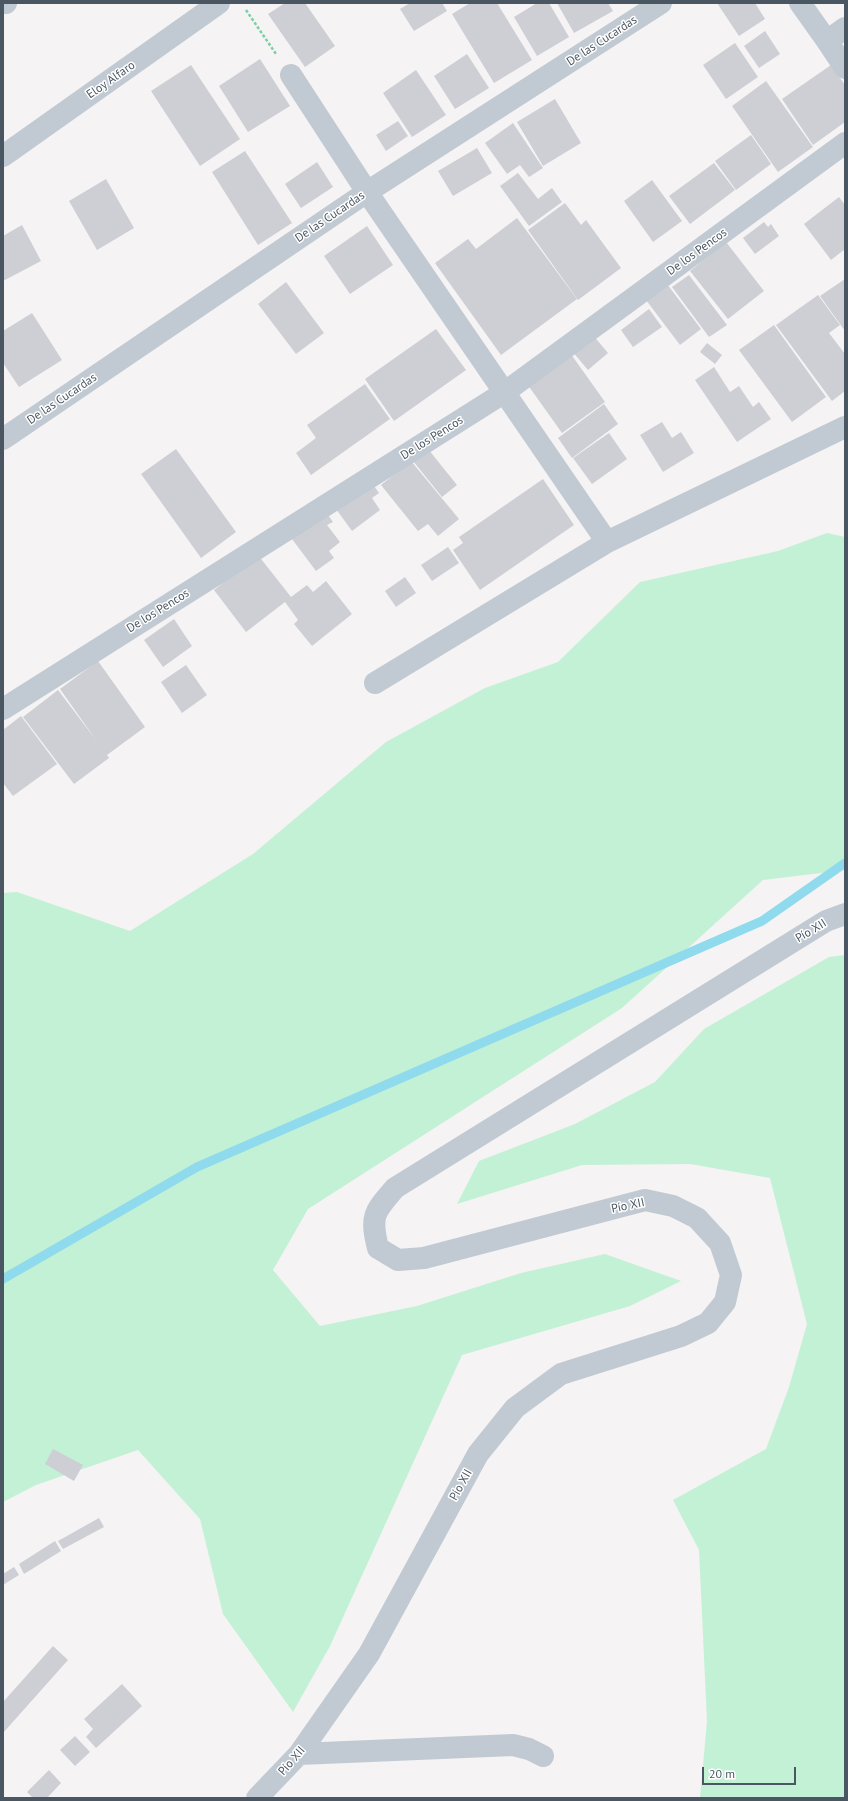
<!DOCTYPE html>
<meta charset="utf-8">
<style>
body{margin:0}
#map{position:relative;width:848px;height:1801px;overflow:hidden;background:#f5f3f3;font-family:"PT Sans",sans-serif}
canvas{display:block}
.frame{position:absolute;inset:0;border:4px solid #4a5661;pointer-events:none}
.scale{position:absolute;left:702px;top:1767px;width:94px;height:18px;box-sizing:border-box;border:2px solid #4a5661;border-top:0;padding-left:5px;font-size:12px;line-height:14px;white-space:nowrap;color:#4a5661;-webkit-text-stroke:3px #fff;paint-order:stroke}
</style>
<div id="map">
<canvas width="848" height="1801"></canvas>
<div class="frame"></div>
<div class="scale">20 m</div>
</div>
<script>
const c = document.querySelector('canvas').getContext('2d');
c.lineJoin = 'round';
function paint(path, color) { c.fillStyle = color; c.fill(path, 'evenodd'); }
function stroke(path, color, width, dash) { c.strokeStyle = color; c.lineWidth = width; c.lineCap = dash ? 'butt' : 'round'; c.setLineDash(dash || []); c.stroke(path); }
function write(font, color, halo, rows, align = 'center') {
  c.font = font + ' "PT Sans",sans-serif'; c.lineWidth = 3; c.setLineDash([]); c.textBaseline = 'middle'; c.strokeStyle = halo; c.fillStyle = color; for (const [text, x, y, turn = 0] of rows) {
    c.save(); c.translate(x, y); c.rotate((+turn || 0) * Math.PI / 180); c.textAlign = isNaN(turn) ? turn : align; if (halo) c.strokeText(text, 0, 0); c.fillText(text, 0, 0); c.restore();
  }
}
paint(new Path2D(`
 M 827,533 L 845,537 L 845,870 L 763,880 L 622,1008 L 308,1209 L 273,1270 L 320,1326 L 417,1306 L 521,1273 L 605,1254 L 681,1281 L 630,1306 L 462,1355 L 330,1646 L 293,1712 L 223,1614 L 200,1519 L 138,1450 L 36,1485 L 3,1502 L 3,893 L 17,892 L 130,931 L 253,854 L 386,742 L 485,688 L 558,662 L 640,582 L 778,551 Z
 M 845,955 L 845,1798 L 700,1798 L 707,1721 L 699,1550 L 673,1500 L 766,1449 L 789,1387 L 807,1324 L 770,1178 L 690,1164 L 582,1165 L 457,1204 L 479,1161 L 575,1124 L 655,1082 L 704,1029 L 829,957 Z`), '#c3f1d5');
stroke(new Path2D(`
 M 3,1279 L 197,1167 L 762,921 L 845,863`), '#90daee', 9);
paint(new Path2D(`
 M 285,3 L 305,3 L 335,46 L 305,67 L 268,14 Z
 M 410,3 L 442,3 L 447,11 L 414,31 L 400,9 Z
 M 470,3 L 497,3 L 532,60 L 494,83 L 452,14 Z
 M 537,3 L 549,3 L 569,37 L 537,56 L 514,17 Z
 M 557,3 L 608,3 L 613,11 L 574,33 Z
 M 717,3 L 755,3 L 765,19 L 739,36 Z
 M 765,31 L 780,54 L 759,68 L 744,46 Z
 M 735,43 L 758,77 L 726,99 L 703,65 Z
 M 467,54 L 489,88 L 455,109 L 434,76 Z
 M 260,59 L 290,106 L 248,132 L 219,86 Z
 M 191,65 L 240,139 L 200,166 L 151,91 Z
 M 831,65 L 845,85 L 845,122 L 813,145 L 782,99 Z
 M 416,70 L 446,115 L 412,137 L 383,93 Z
 M 766,81 L 813,147 L 778,172 L 732,106 Z
 M 555,99 L 581,143 L 543,166 L 517,122 Z
 M 398,121 L 408,136 L 386,151 L 376,135 Z
 M 513,123 L 543,168 L 529,177 L 520,165 L 507,174 L 485,143 Z
 M 751,135 L 771,164 L 736,190 L 715,161 Z
 M 477,148 L 492,173 L 453,196 L 438,171 Z
 M 245,151 L 292,223 L 258,245 L 212,172 Z
 M 317,162 L 333,187 L 301,208 L 285,184 Z
 M 714,163 L 735,190 L 690,224 L 669,196 Z
 M 518,173 L 538,199 L 552,188 L 562,202 L 529,226 L 500,186 Z
 M 106,179 L 134,228 L 97,250 L 69,201 Z
 M 652,180 L 682,221 L 653,242 L 624,201 Z
 M 839,197 L 845,205 L 845,249 L 831,260 L 804,224 Z
 M 565,203 L 581,225 L 586,220 L 621,268 L 578,300 L 528,230 Z
 M 517,218 L 577,299 L 501,355 L 435,263 L 468,239 L 476,249 Z
 M 764,222 L 768,227 L 771,224 L 779,236 L 755,254 L 743,238 Z
 M 22,225 L 41,261 L 3,281 L 3,236 Z
 M 367,226 L 393,265 L 350,294 L 324,256 Z
 M 726,242 L 764,291 L 728,319 L 690,271 Z
 M 689,275 L 727,325 L 709,337 L 672,287 Z
 M 845,279 L 845,331 L 820,296 Z
 M 286,282 L 324,333 L 296,354 L 258,304 Z
 M 667,284 L 701,329 L 680,345 L 646,300 Z
 M 818,295 L 840,325 L 829,333 L 845,354 L 845,391 L 832,401 L 776,325 Z
 M 649,309 L 662,327 L 633,347 L 621,330 Z
 M 32,313 L 62,360 L 19,387 L 3,363 L 3,331 Z
 M 774,325 L 826,397 L 792,422 L 739,350 Z
 M 436,329 L 466,370 L 394,421 L 365,379 Z
 M 592,334 L 608,353 L 588,370 L 572,351 Z
 M 707,343 L 722,355 L 715,364 L 700,352 Z
 M 568,350 L 605,402 L 562,433 L 525,381 Z
 M 714,367 L 730,392 L 739,386 L 753,407 L 759,402 L 771,419 L 737,442 L 695,380 Z
 M 365,384 L 390,419 L 311,475 L 296,453 L 316,438 L 307,425 Z
 M 604,404 L 618,424 L 572,458 L 558,438 Z
 M 662,422 L 672,438 L 681,432 L 694,453 L 663,472 L 640,435 Z
 M 609,433 L 627,459 L 592,484 L 573,458 Z
 M 176,449 L 236,532 L 201,558 L 141,474 Z
 M 428,449 L 457,485 L 442,497 L 413,461 Z
 M 411,461 L 459,519 L 438,536 L 428,524 L 418,531 L 381,485 Z
 M 543,479 L 574,525 L 480,590 L 453,550 L 463,543 L 459,537 Z
 M 372,483 L 379,493 L 372,498 L 380,510 L 352,531 L 336,509 Z
 M 326,512 L 333,522 L 327,525 L 340,542 L 329,551 L 334,558 L 316,571 L 292,539 Z
 M 448,547 L 459,563 L 432,581 L 421,565 Z
 M 258,555 L 291,597 L 307,585 L 313,592 L 326,581 L 352,614 L 312,646 L 294,624 L 298,620 L 285,602 L 246,632 L 214,590 Z
 M 405,577 L 416,593 L 396,607 L 385,591 Z
 M 174,619 L 192,646 L 163,667 L 144,640 Z
 M 98,661 L 145,727 L 107,755 L 109,758 L 74,784 L 23,717 L 58,690 L 96,740 L 60,689 Z
 M 186,665 L 207,695 L 182,713 L 161,682 Z
 M 21,716 L 57,764 L 13,796 L 3,783 L 3,730 Z
 M 53,1449 L 83,1465 L 74,1481 L 45,1464 Z
 M 99,1518 L 104,1527 L 63,1549 L 58,1541 Z
 M 55,1541 L 61,1551 L 24,1574 L 19,1564 Z
 M 14,1567 L 19,1575 L 3,1585 L 3,1574 Z
 M 53,1646 L 68,1660 L 3,1733 L 3,1702 Z
 M 122,1684 L 142,1706 L 96,1748 L 86,1737 L 93,1729 L 84,1719 Z
 M 75,1736 L 90,1752 L 75,1766 L 60,1750 Z
 M 49,1770 L 61,1783 L 47,1798 L 33,1798 L 27,1792 Z`), '#cdcfd5');
stroke(new Path2D(`
 M 246,10 L 276,54`), '#7ad0a6', 2.5, [3, 2]);
stroke(new Path2D(`
 M 3,3 L 6,3
 M 800,3 L 827,41
 M 845,28 L 827,41 L 845,68
 M 291,75 L 367,192 L 607,542
 M 3,156 L 219,3
 M 3,439 L 367,192 L 661,3
 M 375,683 L 607,542 L 845,427
 M 3,709 L 505,392 L 845,143
 M 299,1754 L 513,1745 L 529,1749 L 543,1756
 M 257,1798 L 299,1754 L 369,1654 L 478,1454 L 515,1408 L 561,1374 L 681,1336 L 708,1323 L 725,1302 L 731,1275 L 720,1243 L 697,1218 L 673,1206 L 645,1200 L 424,1258 L 398,1260 L 378,1248 C 370,1216 374,1212 395,1188 L 826,921 L 845,914`), '#c1cad2', 22);
write('12px', '#4a5661', '#fff', [
 ["De las Cucardas",602,41,-33],
 ["Eloy Alfaro",111,80,-35],
 ["De las Cucardas",330,217,-34],
 ["De los Pencos",697,252,-36],
 ["De las Cucardas",62,399,-34],
 ["De los Pencos",432,438,-32],
 ["De los Pencos",158,611,-32],
 ["Pío XII",811,931,-31],
 ["Pío XII",628,1206,-12],
 ["Pío XII",461,1485,-61],
 ["Pío XII",292,1761,-49]
]);
</script>
